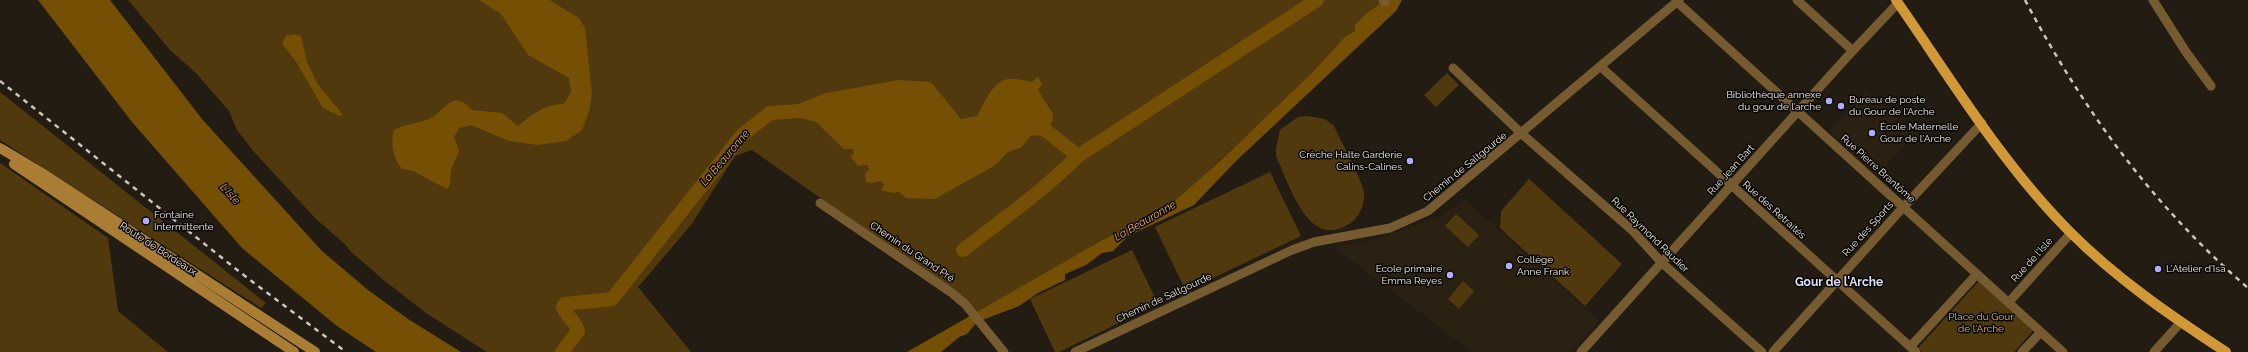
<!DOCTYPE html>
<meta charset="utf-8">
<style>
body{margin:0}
canvas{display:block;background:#221c13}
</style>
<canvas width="2248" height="352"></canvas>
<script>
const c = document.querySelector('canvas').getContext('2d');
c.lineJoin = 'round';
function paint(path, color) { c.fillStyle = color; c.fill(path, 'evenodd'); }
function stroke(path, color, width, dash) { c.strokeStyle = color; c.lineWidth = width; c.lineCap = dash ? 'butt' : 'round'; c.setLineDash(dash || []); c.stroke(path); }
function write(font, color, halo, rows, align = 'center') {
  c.font = font + ' Raleway,sans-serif'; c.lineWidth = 3; c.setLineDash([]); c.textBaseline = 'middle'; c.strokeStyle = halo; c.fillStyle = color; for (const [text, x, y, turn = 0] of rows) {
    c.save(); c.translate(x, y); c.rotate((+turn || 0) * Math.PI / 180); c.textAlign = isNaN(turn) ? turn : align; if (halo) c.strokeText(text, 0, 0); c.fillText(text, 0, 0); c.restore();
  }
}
paint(new Path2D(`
 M 1866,91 L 1914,134 L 1878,175 L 1829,131 Z
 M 1465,199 L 1599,321 L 1575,348 L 1570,348 L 1567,352 L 1472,352 L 1334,247 L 1381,238 L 1432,219 L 1434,221 Z`), '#2a2112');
paint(new Path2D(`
 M 128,0 L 1392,0 L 1172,205 L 979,314 L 953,291 L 752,150 L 735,156 L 691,225 L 638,287 L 691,352 L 487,352 L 426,313 L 385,281 L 351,252 L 345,244 L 316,219 L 255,153 L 237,130 L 229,111 L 196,73 L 170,50 Z
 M 1447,73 L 1459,85 L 1436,107 L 1424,95 Z
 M 0,92 L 266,303 L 261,308 L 0,140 Z
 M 1307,116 L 1325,119 L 1334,126 C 1339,138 1364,183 1364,193 C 1365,205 1359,218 1349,224 C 1308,251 1289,183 1276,156 L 1276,148 L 1280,130 L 1298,117 Z
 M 0,163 L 108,238 L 118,311 L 168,352 L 0,352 Z
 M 1270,172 L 1301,236 L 1186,291 L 1155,227 Z
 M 1529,179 L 1622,264 L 1585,306 L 1500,228 L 1501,211 Z
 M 1456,214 L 1479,235 L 1468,247 L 1445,226 Z
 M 1132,250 L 1158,304 L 1059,352 L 1055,352 L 1030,299 Z
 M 1463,281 L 1474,291 L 1459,309 L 1448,299 Z
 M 1979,281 L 2033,331 L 2014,352 L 1922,352 L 1918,348 Z`), '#51390e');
paint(new Path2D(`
 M 38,0 L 110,0 L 202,119 L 322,251 L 368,290 L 408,319 L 461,352 L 376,352 L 337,326 L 242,248 L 132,122 Z
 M 479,0 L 549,0 L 579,18 L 585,28 L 592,94 L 589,112 L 582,130 L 566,141 L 538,145 L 509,141 L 471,125 L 459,128 L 454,137 L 459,151 L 451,170 L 450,185 L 447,189 L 413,171 L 402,169 C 393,158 390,143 394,130 C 405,124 418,123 429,119 C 445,112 452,87 472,110 L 502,113 L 518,126 C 532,114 545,104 564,104 L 571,92 L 569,78 L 528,55 L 501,14 Z
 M 1383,0 L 1402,0 L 1396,11 L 1235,162 L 1194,205 L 1128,236 L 1113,251 L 1102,253 L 1086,265 L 1065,274 L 1065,280 L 1038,293 L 1019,306 L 977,322 L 967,334 L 959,337 L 941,352 L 907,352 L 1101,241 L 1168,207 L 1221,160 L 1312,73 L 1345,37 L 1355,31 L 1355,25 L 1368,12 L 1376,7 Z
 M 294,34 L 301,36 L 307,62 L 317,83 L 343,115 L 340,116 L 323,108 L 295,60 L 282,44 L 286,36 Z
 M 1038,77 L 1042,84 L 1038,90 L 1053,114 L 1052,122 L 1044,129 L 1031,135 L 1022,147 L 1008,152 L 994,166 L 935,199 L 906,198 L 899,192 L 893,193 L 881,190 L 884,185 L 881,181 L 872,183 L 866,182 L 865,173 L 869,170 L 868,165 L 858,166 L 850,156 L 854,154 L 853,149 L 844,149 L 816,122 L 786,114 L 783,110 L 826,93 L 899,80 L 931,82 L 961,119 L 977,116 C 984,104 993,79 1010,79 C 1017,78 1025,81 1032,82 Z`), '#744f04');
stroke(new Path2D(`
 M 1025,128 L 1044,129 L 1078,156 L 1317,0
 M 963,250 C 1002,220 1043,191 1078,156
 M 562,352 L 578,331 C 576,322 566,316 563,307 L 565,304 L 612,299 L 742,135 L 770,113 L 801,111`), '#744f04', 14);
stroke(new Path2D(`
 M 1383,0 L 1385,2
 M 1797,0 L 1853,51
 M 2153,0 L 2186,52 L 2211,86
 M 1677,2 L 2063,352
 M 1601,67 L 1916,352
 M 1453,68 L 1522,134 L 1632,230 L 1662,263 L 1762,352
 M 820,203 L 952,293 L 965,304 L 1004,352
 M 2009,302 L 2071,233
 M 1910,347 L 1977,274
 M 1075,352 L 1292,250 L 1314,242 L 1390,228 L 1428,211 L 1679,0
 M 1581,352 L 1847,57 L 1898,3
 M 1773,352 L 1898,213 L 1982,123
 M 2022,352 L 2041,332
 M 2154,352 L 2181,322`), '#765b30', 9);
stroke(new Path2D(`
 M 0,148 L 42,173 L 315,352
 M 14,164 L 294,352`), '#a97e34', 10);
stroke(new Path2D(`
 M 1896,0 C 1951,79 2002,164 2070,232 C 2117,279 2171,316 2226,352`), '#d19835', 10);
stroke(new Path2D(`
 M 2025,0 C 2084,111 2152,205 2248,288
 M 0,81 L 241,273 L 346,352`), '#cac6bf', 2.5, [5, 5]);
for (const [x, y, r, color] of [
 [1829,101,4,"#adaffb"],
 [1841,106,4,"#adaffb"],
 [1872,133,4,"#adaffb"],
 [1410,161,4,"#adaffb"],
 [146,221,4,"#adaffb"],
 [1509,266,4,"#adaffb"],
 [2158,269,4,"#adaffb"],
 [1450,275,4,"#adaffb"]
]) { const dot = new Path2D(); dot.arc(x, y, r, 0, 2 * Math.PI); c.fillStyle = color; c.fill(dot); stroke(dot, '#090704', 1.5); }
write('10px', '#eeeae4', '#090704', [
 ["Bibliothèque annexe",1821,95,"right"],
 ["du gour de l’arche",1821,107,"right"],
 ["Bureau de poste",1849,100],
 ["du Gour de l'Arche",1849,112],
 ["École Maternelle",1880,127],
 ["Gour de l'Arche",1880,139],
 ["Crèche Halte Garderie",1402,155,"right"],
 ["Calins-Calines",1402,167,"right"],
 ["Fontaine",154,215],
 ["Intermittente",154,227],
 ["Collège",1517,260],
 ["Anne Frank",1517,272],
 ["Ecole primaire",1442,269,"right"],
 ["Emma Reyes",1442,281,"right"],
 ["L'Atelier d'Isa",2166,269]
], 'left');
write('10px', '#eeeae4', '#090704', [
 ["Chemin de Saltgourde",1465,167,-39],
 ["Rue Pierre Brantôme",1878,169,42],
 ["Rue Jean Bart",1731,170,-48],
 ["Rue des Retraités",1774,210,42],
 ["Rue des Sports",1868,229,-48],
 ["Rue Raymond Raudier",1650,235,44],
 ["Route de Bordeaux",158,249,33],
 ["Chemin du Grand Pré",912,252,34],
 ["Rue de l'Isle",2032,260,-48],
 ["Chemin de Saltgourde",1164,298,-25]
]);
write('10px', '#edb65d', '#090704', [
 ["Place du Gour",1981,317],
 ["de l'Arche",1981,329]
]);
write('italic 11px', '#eab35a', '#090704', [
 ["La Beauronne",725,158,-50],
 ["L'Isle",230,194,48],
 ["La Beauronne",1145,221,-30]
]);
write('bold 12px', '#dcdefb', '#090704', [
 ["Gour de l'Arche",1839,282]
]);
</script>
